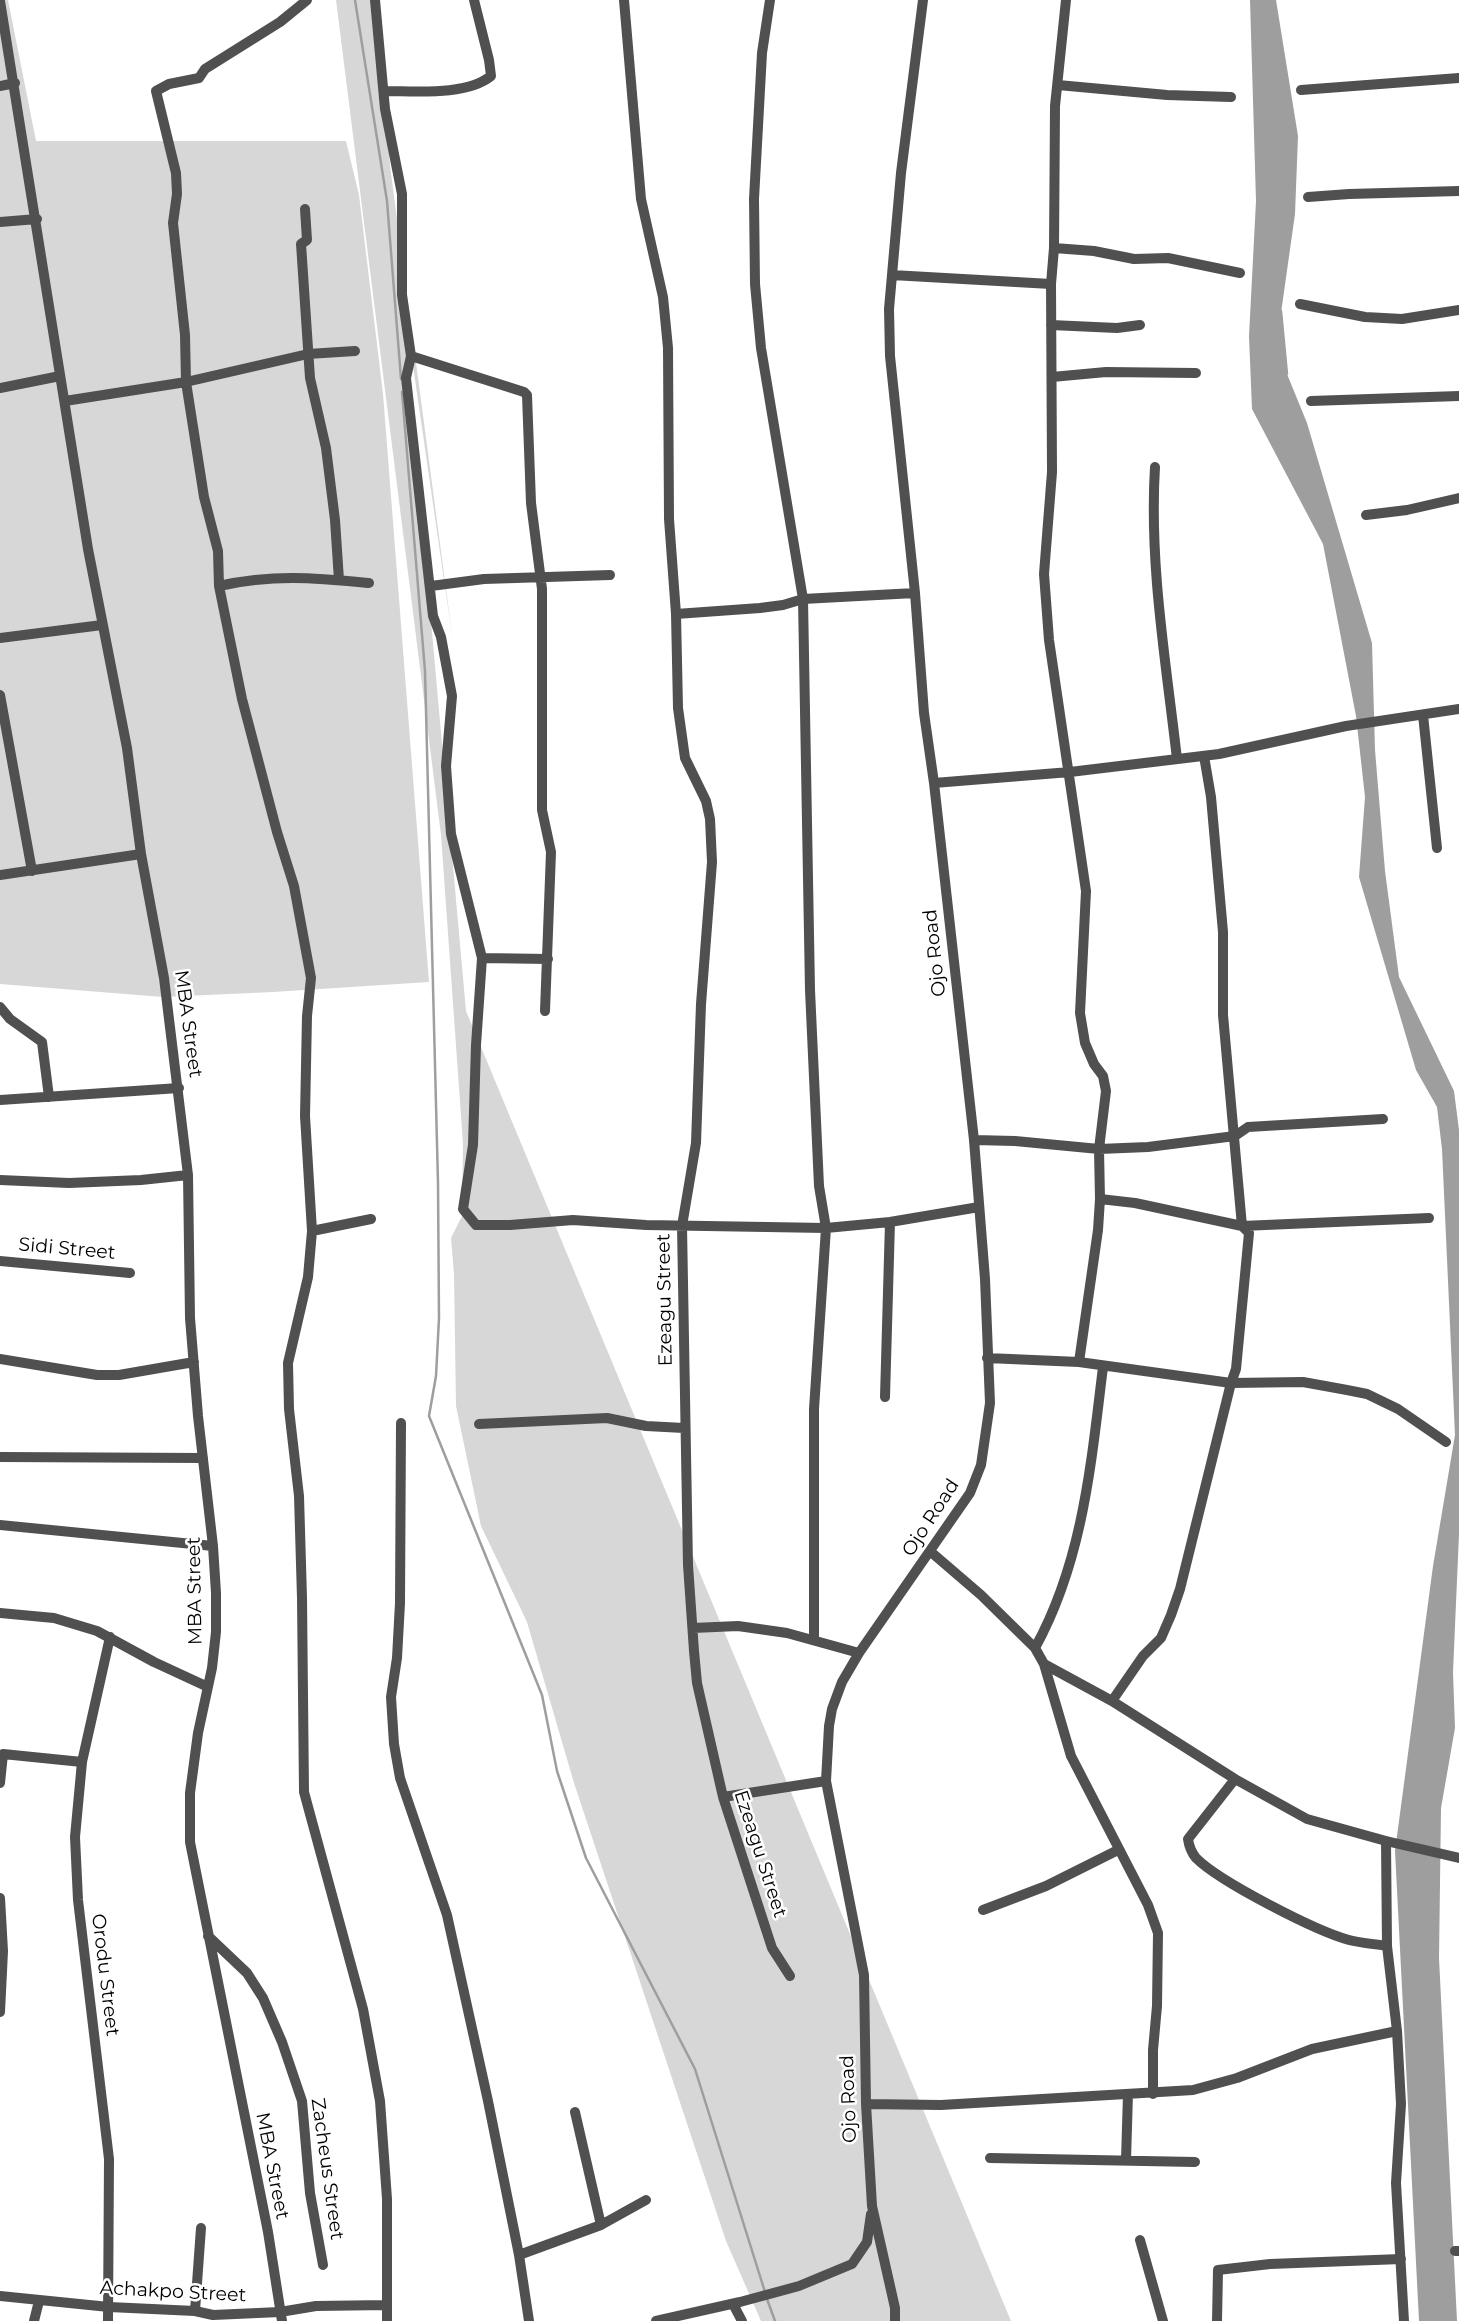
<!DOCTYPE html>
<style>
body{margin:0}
canvas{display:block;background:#fff}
</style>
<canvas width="1459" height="2321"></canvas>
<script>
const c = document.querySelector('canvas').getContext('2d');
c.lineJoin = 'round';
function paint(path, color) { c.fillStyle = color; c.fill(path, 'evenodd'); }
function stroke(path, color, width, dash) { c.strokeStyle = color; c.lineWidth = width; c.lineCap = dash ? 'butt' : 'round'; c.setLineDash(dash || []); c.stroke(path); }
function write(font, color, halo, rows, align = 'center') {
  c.font = font + ' Montserrat,sans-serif'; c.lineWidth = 5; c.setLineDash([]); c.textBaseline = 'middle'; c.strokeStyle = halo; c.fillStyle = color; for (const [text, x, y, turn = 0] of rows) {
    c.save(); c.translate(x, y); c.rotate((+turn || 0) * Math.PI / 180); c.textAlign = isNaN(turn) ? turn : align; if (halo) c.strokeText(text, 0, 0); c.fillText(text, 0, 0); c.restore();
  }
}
paint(new Path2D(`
 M 0,0 L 8,0 L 36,141 L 346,141 L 359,195 L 383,394 L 429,982 L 273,992 L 163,997 L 0,984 Z
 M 336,0 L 375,0 L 390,166 L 453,642 L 400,276 L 466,1011 L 1011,2321 L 761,2321 L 726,2241 L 574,1783 L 527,1622 L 481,1526 L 456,1406 L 454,1274 L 451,1238 L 462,1216 L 463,1144 L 441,835 Z`), '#d7d7d7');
paint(new Path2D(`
 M 1250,0 L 1276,0 L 1298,136 L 1295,214 L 1281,313 L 1287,374 L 1307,423 L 1372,643 L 1375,750 L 1385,871 L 1399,977 L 1454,1091 L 1459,1130 L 1459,1534 L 1453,1672 L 1455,1728 L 1441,1808 L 1439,1958 L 1457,2321 L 1419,2321 L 1395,1851 L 1433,1566 L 1455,1435 L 1442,1149 L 1437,1107 L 1416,1070 L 1359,877 L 1365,797 L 1356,716 L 1323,544 L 1252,409 L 1249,336 L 1256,201 Z`), '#9e9e9e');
stroke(new Path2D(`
 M 355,0 L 387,201 L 401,379
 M 1281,311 L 1287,374
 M 402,392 L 425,671 L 438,1183 L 439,1318 L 436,1376 L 429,1416 L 542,1695 L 557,1771 L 586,1858 L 695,2069 L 765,2292
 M 767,2299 L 775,2321`), '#9e9e9e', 2.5);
stroke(new Path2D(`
 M 307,0 L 280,22 L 205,69 L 199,78 L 169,84 L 156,91 L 176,173 L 177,194 L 173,223 L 185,335 L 186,382 L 204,497 L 218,551 L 219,586 L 242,699 L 277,832 L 294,886 L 311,978 L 307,1016 L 305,1116 L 312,1231 L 308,1277 L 288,1363 L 289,1409 L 299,1496 L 302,1598 L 304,1792 L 363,2009 L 380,2101 L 387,2199 L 387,2321
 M 375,0 L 385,109 L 402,194 L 402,295 L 411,356 L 406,378 L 433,616 L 441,637 L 452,696 L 446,766 L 451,834 L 482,958 L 476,1045 L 473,1145 L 463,1209 L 476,1225 L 510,1225 L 573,1220 L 646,1225 L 826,1228 L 890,1222 L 979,1207
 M 624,0 L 641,199 L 663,297 L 668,348 L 669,519 L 676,614 L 678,708 L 685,758 L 706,801 L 710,819 L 712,862 L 701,1004 L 696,1143 L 682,1226 L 688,1565 L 694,1651 L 697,1683 L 723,1797 L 772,1948 L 790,1976
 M 770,0 L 762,53 L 754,199 L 755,284 L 761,348 L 803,599 L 810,990 L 819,1186 L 826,1228 L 814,1409 L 814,1640
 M 1066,0 L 1055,106 L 1054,248 L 1051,284 L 1052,472 L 1044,574 L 1049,640 L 1086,891 L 1080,1013 L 1085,1043 L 1094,1064 L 1103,1076 L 1106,1091 L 1099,1149 L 1100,1199 L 1098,1230 L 1079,1362
 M 0,1 L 88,549 L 127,748 L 141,854 L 164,978 L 188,1175 L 190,1318 L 198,1416 L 213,1546 L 216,1593 L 216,1632 L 212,1668 L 198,1733 L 190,1793 L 190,1842 L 268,2232 L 282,2321
 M 1058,85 L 1167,95 L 1231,97
 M 0,86 L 15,83
 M 1301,90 L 1459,78
 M 385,91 C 416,91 466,96 491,76 L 489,60 L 474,0
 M 1308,197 L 1349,194 L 1459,191
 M 305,209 L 307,240 L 301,244 L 310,378 L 326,448 L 335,520 L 339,580
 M 0,222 L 37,219
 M 1054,248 L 1094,251 L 1134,259 L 1168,258 L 1240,273
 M 892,275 L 1051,284
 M 1300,304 L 1365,317 L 1402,319 L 1459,310
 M 1051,325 L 1117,328 L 1140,325
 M 411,356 L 524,392 L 527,395 L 531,503 L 542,589 L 542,810 L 551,852 L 545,1011
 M 1052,377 L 1106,372 L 1196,373
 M 0,388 L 60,376
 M 65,401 L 186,382 L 308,354 L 355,351
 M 1311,401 L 1459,396
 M 1155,467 C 1149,564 1166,662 1177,759
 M 1366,515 L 1407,510 L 1459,498
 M 219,586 C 273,574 315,578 369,583
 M 431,586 L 484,579 L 610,575
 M 676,614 L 760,608 L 783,605 L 803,599 L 915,593
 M 0,638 L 102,625
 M 0,695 L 32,871
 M 1423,715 L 1437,848
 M 934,783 L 1070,772 L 1219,754 L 1346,726 L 1459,709
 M 0,875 L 141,854
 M 482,958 L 548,959
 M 0,1007 L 10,1019 L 42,1042 L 49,1097
 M 0,1100 L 179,1088
 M 974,1140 L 1015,1141 L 1099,1149 L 1148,1147 L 1235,1136 L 1248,1127 L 1383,1119
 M 0,1180 L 69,1183 L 141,1180 L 188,1175
 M 1100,1199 L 1135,1203 L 1242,1226 L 1429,1218
 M 312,1231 L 371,1219
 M 0,1261 L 130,1273
 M 987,1358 L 1079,1362 L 1231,1383 L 1303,1382 L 1347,1390 L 1367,1394 L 1398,1409 L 1446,1442
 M 0,1359 L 97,1375 L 119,1375 L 194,1362
 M 885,1397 L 890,1222
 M 401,1423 L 400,1603 L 397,1658 L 391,1697 L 394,1744 L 400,1778 L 447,1915 L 488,2101 L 519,2255 L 529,2321
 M 479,1424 L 607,1418 L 646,1426 L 684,1428
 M 0,1457 L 203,1458
 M 0,1525 L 213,1546
 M 931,1552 L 981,1595 L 1035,1648 L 1044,1664 L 1112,1701 L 1235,1779 L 1307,1819 L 1386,1841 L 1459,1858
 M 0,1613 L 54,1618 L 97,1631 L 154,1662 L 208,1687
 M 693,1628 L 738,1626 L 787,1633 L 859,1653
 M 1035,1648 C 1083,1561 1091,1464 1103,1367
 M 1044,1664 L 1071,1756 L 1148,1905 L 1158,1933 L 1157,2006 L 1153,2050 L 1153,2094
 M 1112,1701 L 1143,1656 L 1161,1638 L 1171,1615 L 1180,1589 L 1231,1383 L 1236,1369 L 1249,1233 L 1242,1226 L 1223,1015 L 1223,932 L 1211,797 L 1204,756
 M 1235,1779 L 1188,1839 C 1189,1846 1191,1852 1196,1858 C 1220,1882 1316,1931 1349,1940 C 1361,1943 1375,1944 1387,1946
 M 0,1783 L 3,1754 L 82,1762
 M 723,1797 L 826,1781
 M 1386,1841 L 1387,1946 L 1397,2031 L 1401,2104 L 1396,2183 L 1404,2321
 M 0,1898 L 3,1951 L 0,2012
 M 983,1910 L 1046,1886 L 1118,1850
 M 208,1936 L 247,1973 L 263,1998 L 282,2042 L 302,2101 L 310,2193 L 323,2265
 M 866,2104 L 941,2105 L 1193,2090 L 1237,2078 L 1312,2049 L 1397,2031
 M 575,2112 L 601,2225
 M 990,2158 L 1195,2162
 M 1126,2160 L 1128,2094
 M 1140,2240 L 1163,2321
 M 1455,2251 L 1459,2251
 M 519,2255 L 601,2225 L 646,2200
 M 0,2296 L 109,2307 L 195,2311 L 213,2315 L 280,2312 L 316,2306 L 387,2305
 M 733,2304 L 742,2321
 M 195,2311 L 201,2228
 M 34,2321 L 39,2301
 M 108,2321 L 109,2159 L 78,1900 L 75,1837 L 82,1762 L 110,1637
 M 656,2321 L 740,2302 L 799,2286 L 852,2264 L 867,2242 L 871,2214
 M 895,2321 L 895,2308 L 872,2206 L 866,2104 L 864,1975 L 826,1781 L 829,1726 L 832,1709 L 842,1682 L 859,1653 L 970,1493 L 981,1465 L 990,1403 L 985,1279 L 974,1140 L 934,783 L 924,713 L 915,593 L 890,356 L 889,309 L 901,173 L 923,0
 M 1217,2321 L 1218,2270 L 1270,2264 L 1401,2259`), '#505050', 10);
write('19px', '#000', '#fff', [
 ["Ojo Road",935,953,-96],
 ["MBA Street",188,1024,82],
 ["Sidi Street",67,1249,5],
 ["Ezeagu Street",665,1300,-91],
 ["Ojo Road",931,1518,-57],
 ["MBA Street",195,1591,-91],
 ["Ezeagu Street",760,1854,72],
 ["Orodu Street",105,1975,83],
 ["Ojo Road",849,2099,-92],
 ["MBA Street",272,2166,79],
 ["Zacheus Street",327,2169,82],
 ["Achakpo Street",173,2292,3]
]);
</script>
